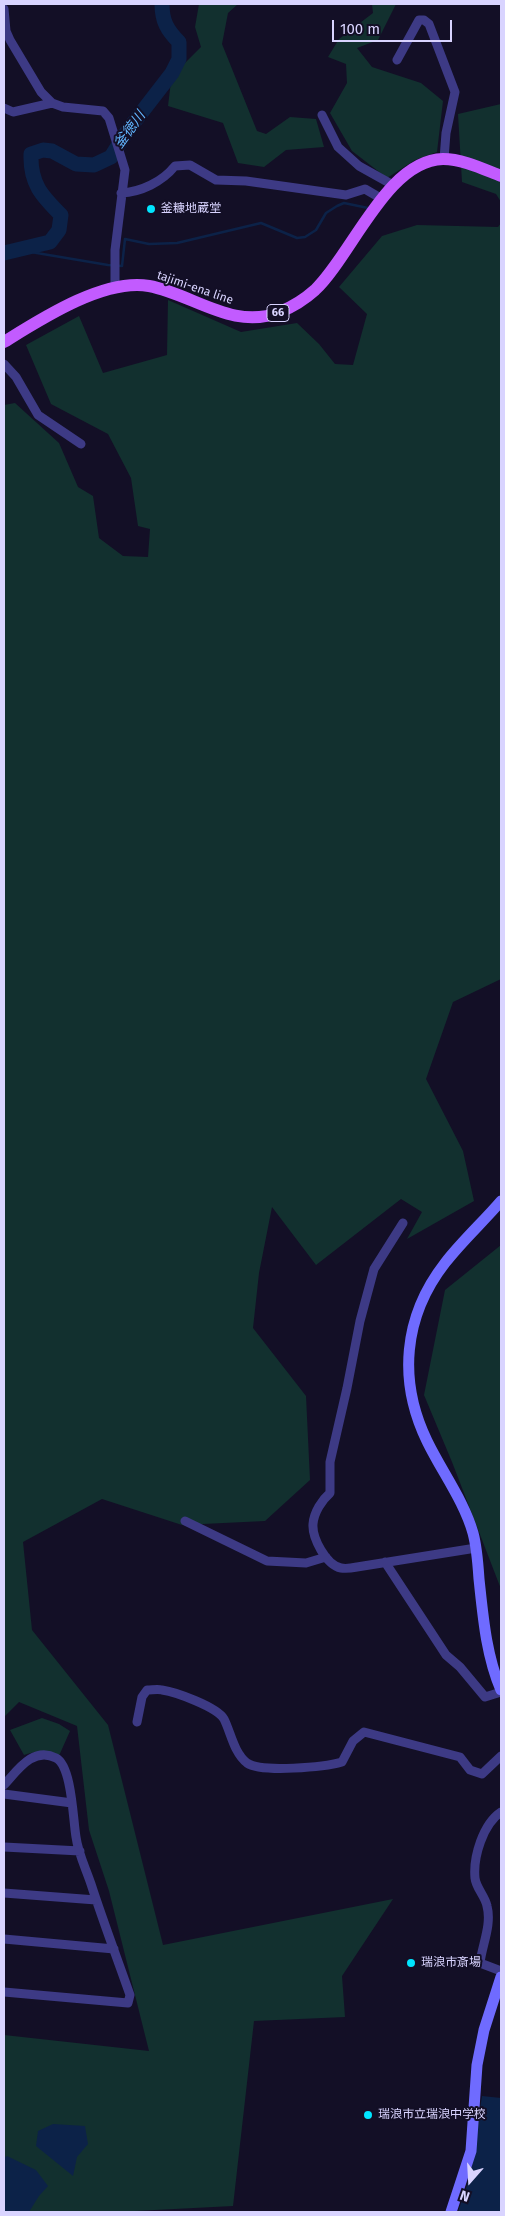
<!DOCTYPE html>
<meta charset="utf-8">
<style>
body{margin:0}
#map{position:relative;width:505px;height:2216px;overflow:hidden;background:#130f26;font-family:"Fira Sans",sans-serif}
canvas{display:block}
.frame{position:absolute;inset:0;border:5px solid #d9d4ff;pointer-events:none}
.north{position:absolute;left:445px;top:2156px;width:50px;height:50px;-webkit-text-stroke:4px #130f26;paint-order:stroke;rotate:199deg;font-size:14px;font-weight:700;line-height:20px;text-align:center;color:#d9d4ff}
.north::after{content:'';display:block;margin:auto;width:18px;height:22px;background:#d9d4ff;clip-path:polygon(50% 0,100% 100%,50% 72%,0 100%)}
.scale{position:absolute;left:332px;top:20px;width:120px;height:22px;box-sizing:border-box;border:2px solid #d9d4ff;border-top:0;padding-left:6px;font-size:15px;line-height:18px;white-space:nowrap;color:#d9d4ff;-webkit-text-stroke:4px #130f26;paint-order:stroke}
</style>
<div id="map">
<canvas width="505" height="2216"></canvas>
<div class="frame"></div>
<div class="north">N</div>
<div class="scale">100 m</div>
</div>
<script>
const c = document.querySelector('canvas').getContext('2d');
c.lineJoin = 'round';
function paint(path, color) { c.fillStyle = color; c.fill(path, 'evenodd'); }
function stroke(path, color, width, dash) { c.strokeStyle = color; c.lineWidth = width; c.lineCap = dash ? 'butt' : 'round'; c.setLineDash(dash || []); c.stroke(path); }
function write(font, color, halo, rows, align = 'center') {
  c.font = font + ' "Fira Sans","Noto Sans JP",sans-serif'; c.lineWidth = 4; c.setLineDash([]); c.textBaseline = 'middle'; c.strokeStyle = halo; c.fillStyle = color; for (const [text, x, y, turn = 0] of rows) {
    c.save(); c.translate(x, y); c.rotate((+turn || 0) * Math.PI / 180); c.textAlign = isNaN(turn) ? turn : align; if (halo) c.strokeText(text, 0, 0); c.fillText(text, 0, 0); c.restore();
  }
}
paint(new Path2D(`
 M 199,4 L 238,4 L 228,13 L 222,44 L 257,131 L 266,134 L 290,117 L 316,119 L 324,147 L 286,150 L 264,167 L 238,163 L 223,123 L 168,106 L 171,81 L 182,66 L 201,47 L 195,27 Z
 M 372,4 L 396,4 L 378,40 L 357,48 L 372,67 L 421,83 L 443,101 L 437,152 L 415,160 L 387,178 L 352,151 L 330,113 L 347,83 L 346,64 L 328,57 L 339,39 L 373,13 Z
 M 501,104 L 501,202 L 496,194 L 462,182 L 458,114 Z
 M 501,223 L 501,979 L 453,1002 L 426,1079 L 463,1151 L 474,1201 L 407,1239 L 422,1212 L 401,1199 L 316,1265 L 272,1207 L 259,1273 L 253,1328 L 306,1396 L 310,1480 L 265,1521 L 182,1525 L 102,1499 L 23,1542 L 32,1630 L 108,1725 L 163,1945 L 393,1899 L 342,1976 L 345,2017 L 254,2021 L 233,2206 L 116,2212 L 4,2212 L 4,2035 L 149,2051 L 109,1891 L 89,1830 L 77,1726 L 19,1702 L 4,1717 L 4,405 L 15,403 L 59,443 L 78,487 L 93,496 L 99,538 L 123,556 L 148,557 L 150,529 L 138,526 L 131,478 L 108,434 L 51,404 L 26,345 L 79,316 L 103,373 L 167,355 L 168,300 L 241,332 L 297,323 L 319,344 L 335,364 L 353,365 L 367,314 L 339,287 L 382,236 L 417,225 L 498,227 Z
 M 501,1245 L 501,1589 L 452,1462 L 424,1395 L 445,1290 Z
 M 42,1718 L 59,1724 L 70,1731 L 58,1758 C 45,1751 37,1750 24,1755 L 10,1730 Z`), '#12302f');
paint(new Path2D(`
 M 482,2096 L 501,2098 L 501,2212 L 458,2212 L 470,2176 Z
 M 53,2124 L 85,2126 L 88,2144 L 77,2157 L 73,2176 L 36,2146 L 38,2131 Z
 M 7,2156 L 36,2170 L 48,2186 L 39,2196 L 29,2212 L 4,2212 L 4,2158 Z`), '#0c2248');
stroke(new Path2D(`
 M 19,250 L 108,265 L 122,266 L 125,239 L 149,244 L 177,243 L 261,223 L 297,238 L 305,237 L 316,230 L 326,213 L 337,206 L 344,203 L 368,208`), '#0c2248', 2.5);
stroke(new Path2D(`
 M 4,253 L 50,242 L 59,230 L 61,215 C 42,196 30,184 31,154 L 43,150 L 52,151 L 76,164 L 94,165 L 111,157 L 128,130 L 172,73 L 179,59 L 179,42 C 167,30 162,21 162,4`), '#0c2248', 15);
stroke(new Path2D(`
 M 4,9 L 6,31 L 10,40 L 41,92 L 52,103 L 63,107 L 103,111 L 109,118 L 125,170 L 115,250 L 115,288
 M 397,60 L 419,20 L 424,20 L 429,24 L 455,92 L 446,133 L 444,159
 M 4,108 L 13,112 L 52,103
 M 322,115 L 338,147 L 359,166 L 393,185
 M 121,193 C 141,192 162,182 175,166 L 190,165 L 216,180 L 246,181 L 346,195 L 365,189 L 382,199
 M 4,364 L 16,377 L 38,415 L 81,444
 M 403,1223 L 374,1269 L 360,1321 L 347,1388 L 330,1462 L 330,1493 C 322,1500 314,1512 313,1524 C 312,1538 326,1565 341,1568 C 346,1569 352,1568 357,1567 L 476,1548
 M 185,1521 L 267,1561 L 306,1563 L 326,1557
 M 385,1562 L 446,1655 L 460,1667 L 485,1697 L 501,1692
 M 137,1722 L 142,1697 L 147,1690 C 152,1690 158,1689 162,1690 C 176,1692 217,1707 224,1719 C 231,1733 234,1753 247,1763 C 261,1773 325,1767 342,1762 L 353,1741 L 364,1732 L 460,1757 L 470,1770 L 482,1774 L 501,1756
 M 4,1785 C 17,1771 33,1746 56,1758 C 72,1766 73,1820 76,1837 C 78,1853 86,1869 91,1884 C 103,1921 117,1958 130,1995 L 128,2003 L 4,1992
 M 4,1794 L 72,1803
 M 501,1812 C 483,1824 473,1857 475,1878 C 476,1888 485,1896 487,1906 C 492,1925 482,1945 480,1963 L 501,1971
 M 4,1847 L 80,1851
 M 4,1893 L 96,1900
 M 4,1939 L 114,1949`), '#3d3a85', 9);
stroke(new Path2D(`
 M 501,1201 C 483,1222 462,1241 445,1263 C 403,1317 398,1381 427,1441 C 442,1472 464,1501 473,1533 C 477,1548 478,1564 479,1579 C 483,1616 486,1655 501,1690
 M 451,2212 L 471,2151 L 477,2065 L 484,2030 L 501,1977`), '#6f6bff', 11);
stroke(new Path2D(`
 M 4,342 C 41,319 104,278 149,286 C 193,294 233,331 280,312 C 292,307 305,299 315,290 C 352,255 387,160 443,159 C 463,159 483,169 501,176`), '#c25bff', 12);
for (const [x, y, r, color] of [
 [151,209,5,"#00e5ff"],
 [411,1963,5,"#00e5ff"],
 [368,2115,5,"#00e5ff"]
]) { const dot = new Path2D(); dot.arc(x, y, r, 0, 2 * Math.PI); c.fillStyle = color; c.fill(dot); stroke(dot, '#130f26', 2); }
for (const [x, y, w] of [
 [278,313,22]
]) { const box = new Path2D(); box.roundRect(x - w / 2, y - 8.5, w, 17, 4); c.fillStyle = '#130f26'; c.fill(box); stroke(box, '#d9d4ff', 1); }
write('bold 11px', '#d9d4ff', null, [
 ["66",278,313]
]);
write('12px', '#d9d4ff', '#130f26', [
 ["釜糠地蔵堂",161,209],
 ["瑞浪市斎場",421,1963],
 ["瑞浪市立瑞浪中学校",378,2115]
], 'left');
write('12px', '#d9d4ff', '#130f26', [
 ["tajimi-ena line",195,288,19]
]);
write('italic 14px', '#62b6ff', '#130f26', [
 ["釜徳川",130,130,-54]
]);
</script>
